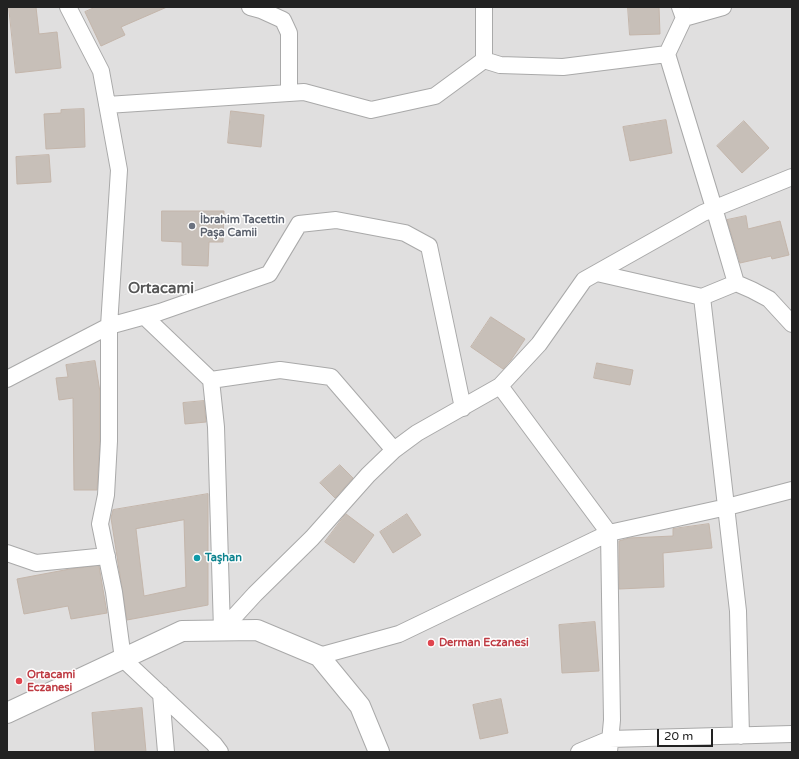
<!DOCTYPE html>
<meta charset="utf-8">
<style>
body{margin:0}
#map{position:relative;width:799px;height:759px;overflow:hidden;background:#f2efe9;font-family:"Varela Round",sans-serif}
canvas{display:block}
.frame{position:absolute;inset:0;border:8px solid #222;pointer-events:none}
.scale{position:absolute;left:657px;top:729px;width:56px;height:18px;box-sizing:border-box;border:2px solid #222;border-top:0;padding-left:5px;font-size:12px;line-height:14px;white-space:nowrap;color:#222;-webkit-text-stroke:3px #fff;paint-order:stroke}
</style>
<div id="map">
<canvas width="799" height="759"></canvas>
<div class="frame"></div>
<div class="scale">20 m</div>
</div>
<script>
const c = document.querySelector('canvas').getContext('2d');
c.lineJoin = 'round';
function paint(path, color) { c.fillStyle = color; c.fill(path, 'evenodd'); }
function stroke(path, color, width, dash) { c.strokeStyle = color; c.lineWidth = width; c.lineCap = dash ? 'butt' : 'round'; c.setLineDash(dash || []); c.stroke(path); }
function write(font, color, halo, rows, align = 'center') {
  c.font = font + ' "Varela Round",sans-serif'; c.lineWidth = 3; c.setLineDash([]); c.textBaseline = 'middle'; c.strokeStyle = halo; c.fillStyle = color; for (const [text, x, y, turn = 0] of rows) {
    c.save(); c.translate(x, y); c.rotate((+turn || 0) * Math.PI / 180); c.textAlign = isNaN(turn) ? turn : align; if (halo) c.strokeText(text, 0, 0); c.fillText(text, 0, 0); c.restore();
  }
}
paint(new Path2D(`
 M 7,7 L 792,7 L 792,752 L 7,752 Z`), '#e0dfdf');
const building = new Path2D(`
 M 9,7 L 36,7 L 39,34 L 57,32 L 61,68 L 16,73 Z
 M 96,7 L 167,7 L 121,27 L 125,35 L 101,46 L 85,12 Z
 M 628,7 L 659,7 L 660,34 L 630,35 Z
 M 84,109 L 85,147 L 46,149 L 44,114 L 61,113 L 61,110 Z
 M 231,111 L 264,115 L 261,147 L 228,143 Z
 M 666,120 L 672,153 L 630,161 L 623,127 Z
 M 744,121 L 769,148 L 742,173 L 717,146 Z
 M 49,155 L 51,182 L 17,184 L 16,157 Z
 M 162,211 L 224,211 L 223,242 L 209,242 L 208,266 L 182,265 L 182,242 L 162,241 Z
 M 746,216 L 748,229 L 780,221 L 789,255 L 772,259 L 771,256 L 740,263 L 727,220 Z
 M 491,317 L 525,339 L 511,360 L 503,369 L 471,347 Z
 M 95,361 L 100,392 L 100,441 L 97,490 L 74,490 L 73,398 L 59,400 L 56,378 L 68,377 L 66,365 Z
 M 597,363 L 633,370 L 630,385 L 594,378 Z
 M 204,401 L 206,422 L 185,424 L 183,403 Z
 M 340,465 L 353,478 L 335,498 L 320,483 Z
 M 208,494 L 208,605 L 127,620 L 111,518 L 113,510 ZM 184,520 L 186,587 L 144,596 L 136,529 Z
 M 346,514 L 374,535 L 354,563 L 325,542 Z
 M 407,514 L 421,535 L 393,553 L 380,532 Z
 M 709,524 L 712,548 L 663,553 L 664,587 L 619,589 L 619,541 L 629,538 L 673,536 L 673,529 Z
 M 99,566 L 107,613 L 71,619 L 68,606 L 24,614 L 17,579 L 70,569 Z
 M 595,622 L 599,671 L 562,673 L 559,625 Z
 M 501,699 L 508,733 L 480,739 L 473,705 Z
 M 142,708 L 146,752 L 95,752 L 92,713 Z`);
paint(building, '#c7bfb8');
stroke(building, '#c4b6ab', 1);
const minor = new Path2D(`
 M 68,7 L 101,71 L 119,170 L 109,326 L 109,441 L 106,495 L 100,524 L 114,592 L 123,659 L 214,744 L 220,752
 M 250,7 L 261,10 L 283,20 L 289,33 L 289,93
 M 484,7 L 484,60
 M 680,7 L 684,18 L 667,54 L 714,208 L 736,283
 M 684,18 L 723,7
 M 484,60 L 500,65 L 563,67 L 667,54
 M 107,105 L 304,92 L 371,110 L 435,96 L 484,60
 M 597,273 L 702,297 L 736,283 L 752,290 L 769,299 L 792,324
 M 702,297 L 738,611 L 741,736
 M 145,317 L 211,380 L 216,427 L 222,630
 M 7,379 L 109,326 L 160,312 L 269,274 L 299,224 L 336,220 L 405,233 L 429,246 L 463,408
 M 211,380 L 280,370 L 331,377 L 394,450
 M 500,386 L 609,533 L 612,720 L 609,752
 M 7,553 L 36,563 L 107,556
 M 222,630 L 255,594 L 312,538 L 368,475 L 394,450 L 417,433 L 500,386 L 539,344 L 584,280 L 703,213 L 792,177
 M 319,656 L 399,634 L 609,533 L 727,507 L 792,490
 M 161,694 L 166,752
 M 579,752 L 610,739 L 792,734`);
const tertiary = new Path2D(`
 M 7,713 L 182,631 L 257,630 L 319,656 L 360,706 L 379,752`);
stroke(minor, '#a9a9a9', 18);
stroke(tertiary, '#a9a9a9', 22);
stroke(minor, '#fff', 16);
stroke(tertiary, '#fff', 20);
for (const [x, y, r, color] of [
 [192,226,4,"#6b7280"],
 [197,558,4,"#0f9aa8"],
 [431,643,4,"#e0444e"],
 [19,681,4,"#e0444e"]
]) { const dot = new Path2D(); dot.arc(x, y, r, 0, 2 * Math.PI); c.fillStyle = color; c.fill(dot); stroke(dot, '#fff', 1.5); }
write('bold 11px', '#5b616d', '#fff', [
 ["İbrahim Tacettin",200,220],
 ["Paşa Camii",200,233]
], 'left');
write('bold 11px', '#0d838f', '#fff', [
 ["Taşhan",205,558]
], 'left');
write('bold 11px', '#be3a42', '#fff', [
 ["Derman Eczanesi",439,643],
 ["Ortacami",27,675],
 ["Eczanesi",27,688]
], 'left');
write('bold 15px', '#555', '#fff', [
 ["Ortacami",161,289]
]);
</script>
